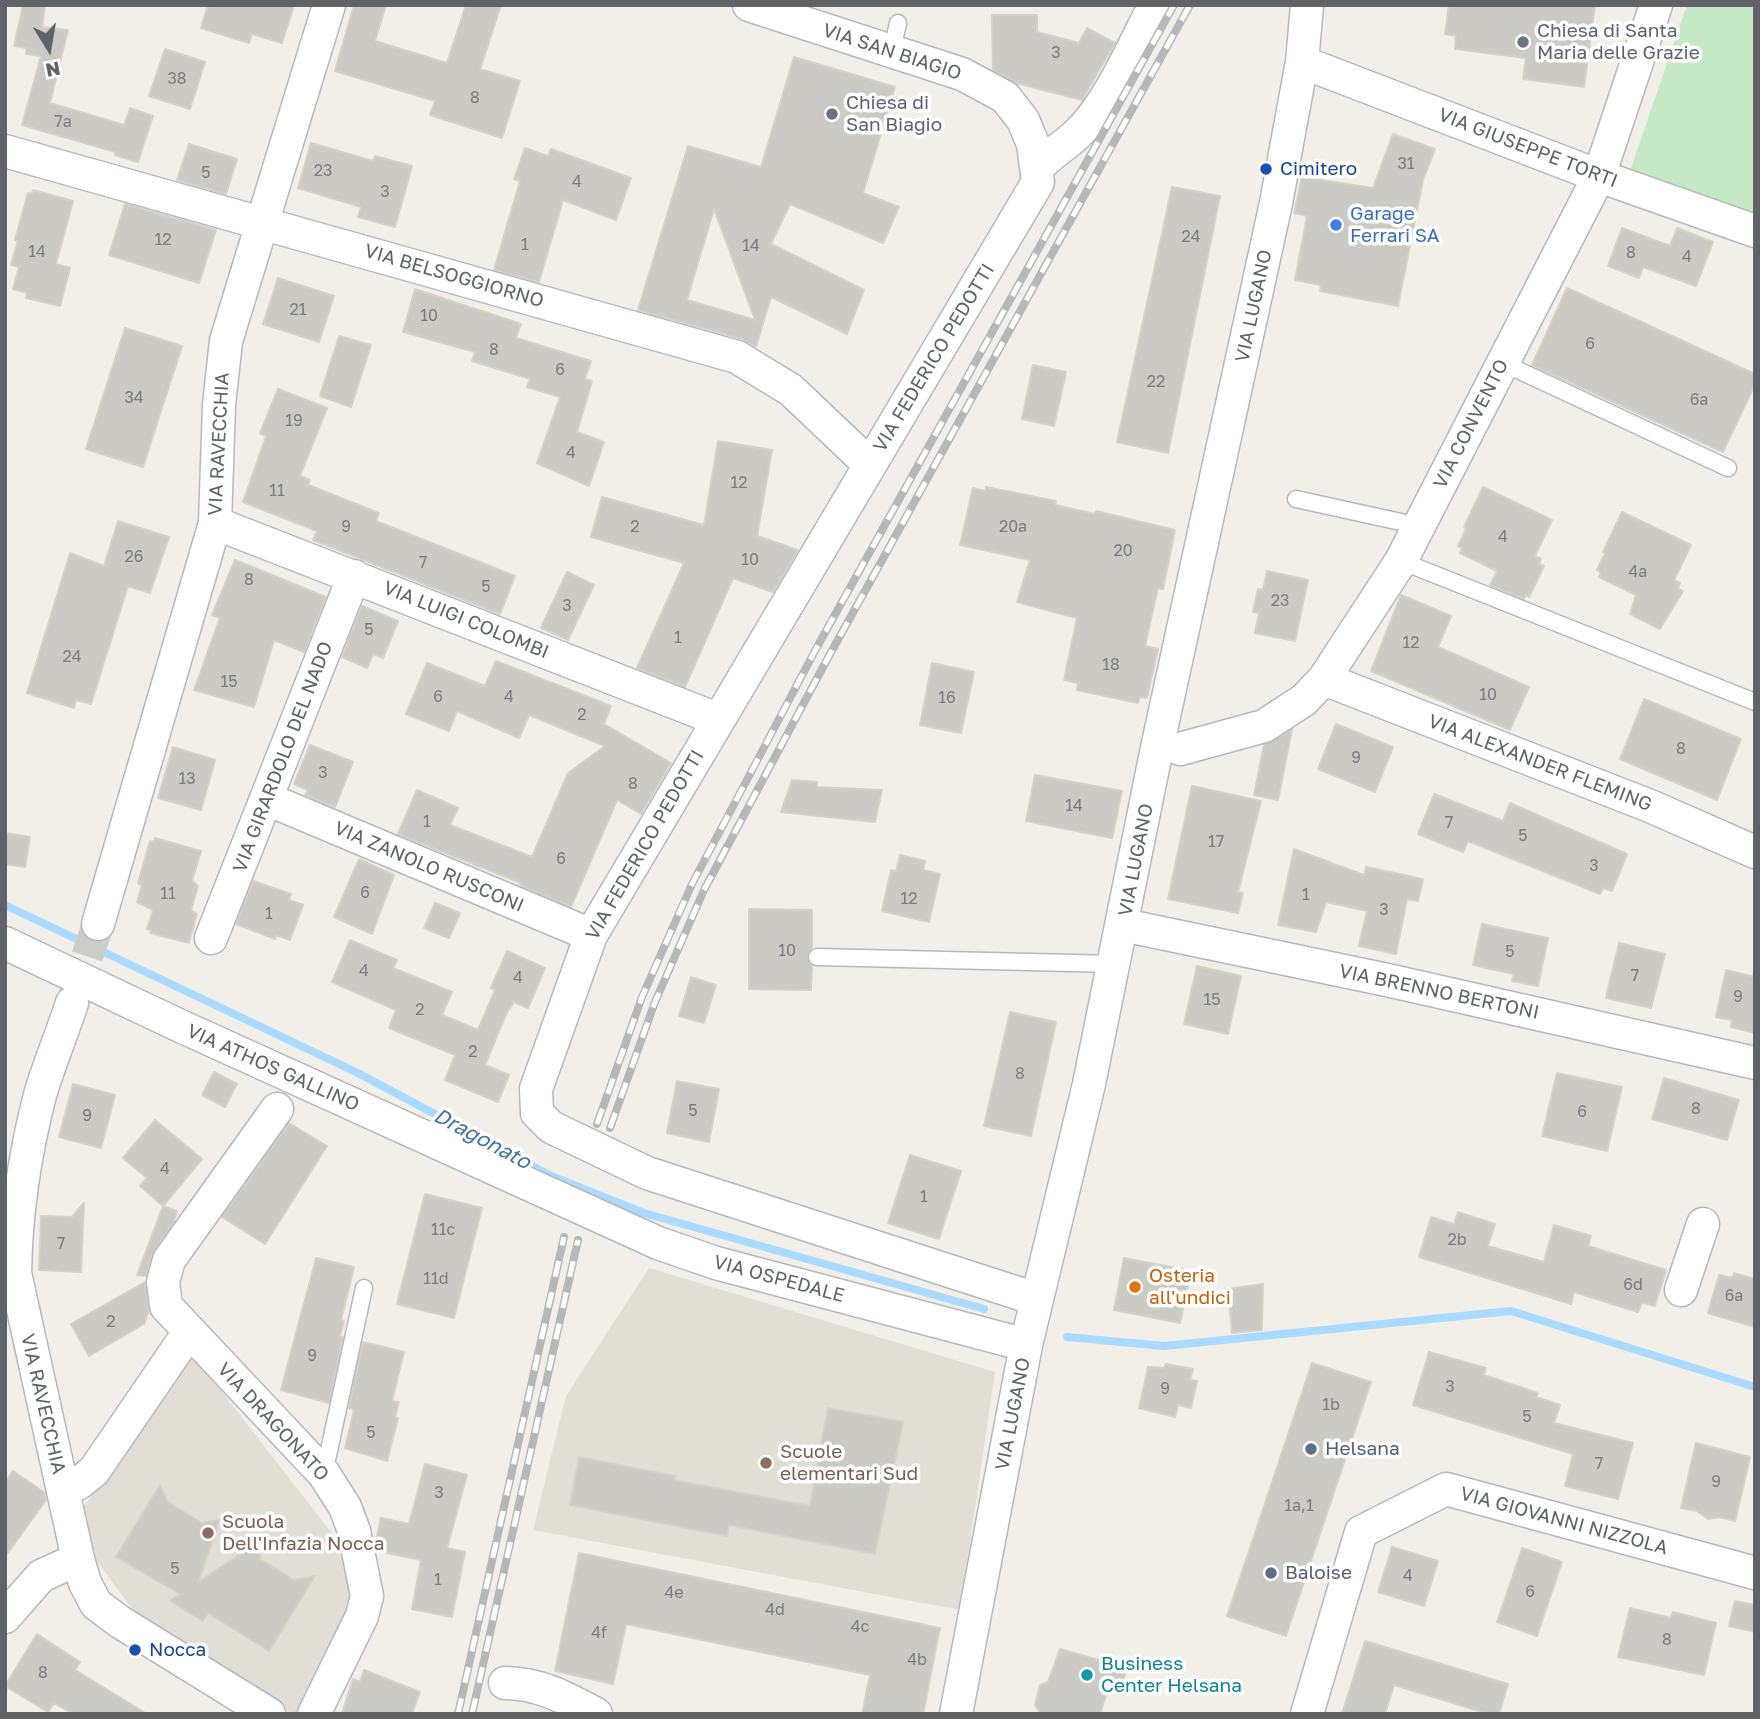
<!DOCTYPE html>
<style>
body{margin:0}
#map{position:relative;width:1760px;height:1719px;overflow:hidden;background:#f1efe8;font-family:"Golos Text",sans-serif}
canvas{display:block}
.frame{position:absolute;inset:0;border:7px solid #5f6368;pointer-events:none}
.north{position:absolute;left:14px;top:14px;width:70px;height:70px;-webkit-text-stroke:5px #fff;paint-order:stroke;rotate:169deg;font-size:19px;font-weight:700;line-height:28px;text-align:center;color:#5f6368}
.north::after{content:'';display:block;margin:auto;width:24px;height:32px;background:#5f6368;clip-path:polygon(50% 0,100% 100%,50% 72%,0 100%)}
</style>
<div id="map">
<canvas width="1760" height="1719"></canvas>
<div class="frame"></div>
<div class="north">N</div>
</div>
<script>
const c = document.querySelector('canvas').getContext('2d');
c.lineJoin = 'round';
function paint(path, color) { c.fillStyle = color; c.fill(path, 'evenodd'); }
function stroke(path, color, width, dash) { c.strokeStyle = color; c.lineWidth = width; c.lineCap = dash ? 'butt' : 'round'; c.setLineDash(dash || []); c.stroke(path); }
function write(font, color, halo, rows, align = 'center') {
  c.font = font + ' "Golos Text",sans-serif'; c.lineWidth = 7; c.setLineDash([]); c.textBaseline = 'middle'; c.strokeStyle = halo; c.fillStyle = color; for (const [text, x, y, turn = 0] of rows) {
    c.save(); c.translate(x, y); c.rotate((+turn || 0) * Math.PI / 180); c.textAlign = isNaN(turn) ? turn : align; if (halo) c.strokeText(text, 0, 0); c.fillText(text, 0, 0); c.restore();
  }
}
paint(new Path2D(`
 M 649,1268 L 995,1372 L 960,1610 L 533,1530 L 566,1396 Z
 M 194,1356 L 359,1568 L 365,1633 L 311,1714 L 293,1714 L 142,1622 L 91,1553 L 79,1513 Z`), '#e1ded6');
paint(new Path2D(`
 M 1687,5 L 1755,5 L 1755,216 L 1630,171 Z`), '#c5e8c5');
stroke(new Path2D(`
 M 5,905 L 358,1073 L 551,1176 L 644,1213 L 984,1309
 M 1067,1337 L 1164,1346 L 1511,1311 L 1755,1387`), '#aadaff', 8);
const building = new Path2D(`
 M 23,5 L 45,5 L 42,27 L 68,30 L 50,103 L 124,125 L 130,108 L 153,116 L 138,162 L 115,155 L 116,152 L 22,125 L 41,56 L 26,54 L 27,48 L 14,46 Z
 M 208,5 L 294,5 L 282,43 L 252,34 L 249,43 L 201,28 Z
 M 354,5 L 386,5 L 375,41 L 447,63 L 466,5 L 501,5 L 480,69 L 520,81 L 502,138 L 430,115 L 435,101 L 335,71 Z
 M 1449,5 L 1595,5 L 1584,87 L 1523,79 L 1526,58 L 1455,49 L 1456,36 L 1445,34 Z
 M 992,15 L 1037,15 L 1037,32 L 1079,43 L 1087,28 L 1115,43 L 1082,100 L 1016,83 L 993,70 Z
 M 165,49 L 205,62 L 190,109 L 149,96 Z
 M 794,57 L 895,87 L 863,193 L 899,207 L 883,243 L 790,204 L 771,244 L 864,290 L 847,334 L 771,297 L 756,347 L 742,339 L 638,310 L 688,146 L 761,167 ZM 714,209 L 755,320 L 687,300 Z
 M 1393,134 L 1435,149 L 1423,180 L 1398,306 L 1320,291 L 1321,285 L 1295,280 L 1307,216 L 1294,213 L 1302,177 L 1373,188 Z
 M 311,143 L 373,161 L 375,156 L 412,166 L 395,227 L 358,217 L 361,207 L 298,188 Z
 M 189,144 L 237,159 L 226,194 L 177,180 Z
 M 525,148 L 548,156 L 551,149 L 631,178 L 616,220 L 563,200 L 539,282 L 494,270 L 520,181 L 514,179 Z
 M 1172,187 L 1220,196 L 1168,453 L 1117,442 Z
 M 33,190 L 73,201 L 56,264 L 70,268 L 60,306 L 26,298 L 27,293 L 13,289 L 19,267 L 11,265 L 18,241 L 15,240 L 28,193 L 32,194 Z
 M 125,204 L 216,230 L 199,283 L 109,255 Z
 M 1622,228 L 1670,246 L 1677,228 L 1713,242 L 1696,286 L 1643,267 L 1639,278 L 1608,266 Z
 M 278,278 L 334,296 L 319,342 L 263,324 Z
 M 1567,288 L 1755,374 L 1755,384 L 1723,452 L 1532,365 Z
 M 415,289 L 521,324 L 516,338 L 591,361 L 585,379 L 592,381 L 577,432 L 604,442 L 589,486 L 537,463 L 560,397 L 527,387 L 530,379 L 472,361 L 475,352 L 403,332 Z
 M 125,328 L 182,346 L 143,467 L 86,449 Z
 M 339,336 L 371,345 L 351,407 L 320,396 Z
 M 1033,365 L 1066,372 L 1054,426 L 1022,419 Z
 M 278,389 L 327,408 L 300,476 L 310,480 L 308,485 L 379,513 L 376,521 L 515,576 L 500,614 L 313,540 L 317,531 L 243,502 L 266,436 L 260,433 Z
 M 718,441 L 772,450 L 757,536 L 798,550 L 773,592 L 733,578 L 685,687 L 637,668 L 684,563 L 591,537 L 602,497 L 704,525 Z
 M 986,487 L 1056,501 L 1055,505 L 1095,514 L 1096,511 L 1175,530 L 1163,589 L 1158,588 L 1145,646 L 1158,649 L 1147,698 L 1140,697 L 1138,703 L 1077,690 L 1078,683 L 1064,680 L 1077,618 L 1017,602 L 1030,560 L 960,545 L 973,488 L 986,491 Z
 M 1483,487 L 1552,520 L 1535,556 L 1541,559 L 1539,564 L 1544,566 L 1529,597 L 1526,595 L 1524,599 L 1490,585 L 1497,571 L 1460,553 L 1462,548 L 1458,546 L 1466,529 L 1464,527 Z
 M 1622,512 L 1691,545 L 1674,580 L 1680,583 L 1678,589 L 1683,591 L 1660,629 L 1630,614 L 1636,595 L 1599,577 L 1601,573 L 1597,570 L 1605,553 L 1603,552 Z
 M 118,521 L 169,537 L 150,593 L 128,586 L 91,704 L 76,700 L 74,708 L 27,693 L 70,553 L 104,566 Z
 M 235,560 L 326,597 L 304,652 L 274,640 L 254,707 L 194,690 L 220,618 L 212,615 Z
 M 1267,571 L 1308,580 L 1295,641 L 1255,633 L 1259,613 L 1253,612 L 1258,589 L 1263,590 Z
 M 567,572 L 594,585 L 568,640 L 541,628 Z
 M 1401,595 L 1451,616 L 1438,647 L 1529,687 L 1510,730 L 1371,671 Z
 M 362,606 L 398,621 L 383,658 L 373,654 L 367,668 L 342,657 Z
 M 496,661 L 611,706 L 604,724 L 671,763 L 641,814 L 617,800 L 571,907 L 520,885 L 521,883 L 398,834 L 417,790 L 458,808 L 450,825 L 532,857 L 568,773 L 605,746 L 529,715 L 519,738 L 457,711 L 449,731 L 406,714 L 427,663 L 485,686 Z
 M 932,663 L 974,672 L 961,733 L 920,725 Z
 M 1644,699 L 1741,739 L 1717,800 L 1620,759 Z
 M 1336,724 L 1393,747 L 1375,792 L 1318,769 Z
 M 1292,729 L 1278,800 L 1254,795 L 1264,745 Z
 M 310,745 L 353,762 L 335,807 L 305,795 L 308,790 L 294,784 Z
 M 173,747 L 215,760 L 201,810 L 158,798 Z
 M 1035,775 L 1122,791 L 1112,838 L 1026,821 Z
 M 792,780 L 817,782 L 817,787 L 882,790 L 875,822 L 781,812 Z
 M 1192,786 L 1261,801 L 1238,892 L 1243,893 L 1238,913 L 1168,899 Z
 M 1434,794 L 1503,821 L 1510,803 L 1627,854 L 1612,891 L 1603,888 L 1600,894 L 1468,841 L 1463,852 L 1418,834 Z
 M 5,833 L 30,837 L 25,867 L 5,864 Z
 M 155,838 L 201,851 L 192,881 L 198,886 L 191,910 L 197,914 L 189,943 L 150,933 L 151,930 L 147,929 L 153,910 L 137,902 L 142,885 L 138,883 L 150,841 L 154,842 Z
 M 1294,849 L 1364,875 L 1366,867 L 1423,879 L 1418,901 L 1407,899 L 1396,954 L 1359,946 L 1367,911 L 1326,902 L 1316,932 L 1278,925 Z
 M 900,855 L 925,861 L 923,870 L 940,874 L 929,922 L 882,911 L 891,870 L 896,871 Z
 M 359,859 L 394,875 L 372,934 L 334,917 Z
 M 253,881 L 291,894 L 289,900 L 303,905 L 290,940 L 276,935 L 275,939 L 236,924 Z
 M 435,903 L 460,913 L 449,938 L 424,928 Z
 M 749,909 L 812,910 L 812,948 L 807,957 L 812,966 L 811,990 L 749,989 Z
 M 1482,924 L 1548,938 L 1538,986 L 1512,981 L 1514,974 L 1473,965 Z
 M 350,940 L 397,960 L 393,968 L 452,992 L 442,1015 L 478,1030 L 495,990 L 491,988 L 507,951 L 545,968 L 528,1008 L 514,1002 L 507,1012 L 485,1065 L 509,1075 L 498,1102 L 445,1080 L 455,1055 L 389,1028 L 396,1010 L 332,982 Z
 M 1619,943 L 1665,954 L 1651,1008 L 1606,998 Z
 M 1197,966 L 1241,976 L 1228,1034 L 1184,1024 Z
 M 1726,970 L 1755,977 L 1755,1033 L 1731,1027 L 1732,1020 L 1716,1017 Z
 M 691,977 L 716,985 L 704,1023 L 679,1016 Z
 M 1010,1012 L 1056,1022 L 1031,1136 L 984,1126 Z
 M 214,1072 L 237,1084 L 225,1107 L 202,1095 Z
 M 1557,1073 L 1622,1087 L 1607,1151 L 1542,1136 Z
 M 1664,1078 L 1739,1100 L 1727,1140 L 1652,1119 Z
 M 677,1081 L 719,1089 L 709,1142 L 667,1133 Z
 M 73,1084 L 115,1095 L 101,1148 L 59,1137 Z
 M 155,1120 L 202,1159 L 163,1206 L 140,1186 L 147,1178 L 123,1158 Z
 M 289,1123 L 327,1146 L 265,1244 L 222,1217 Z
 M 910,1155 L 961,1171 L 939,1239 L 888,1223 Z
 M 425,1194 L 482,1208 L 454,1318 L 397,1304 Z
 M 84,1203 L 81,1272 L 39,1270 L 41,1216 L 72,1217 Z
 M 163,1206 L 177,1211 L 174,1222 L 154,1250 L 146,1276 L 137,1275 Z
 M 1458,1212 L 1495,1224 L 1488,1246 L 1544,1262 L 1554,1225 L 1591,1236 L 1588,1246 L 1666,1270 L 1655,1306 L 1642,1302 L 1638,1312 L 1574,1292 L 1571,1304 L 1419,1257 L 1431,1217 L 1454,1224 Z
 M 316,1258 L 354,1267 L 341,1320 L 344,1321 L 340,1336 L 343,1337 L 329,1403 L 281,1390 Z
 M 1124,1258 L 1191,1271 L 1180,1323 L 1114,1310 Z
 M 1734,1273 L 1755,1279 L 1755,1327 L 1708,1313 L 1719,1275 L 1732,1278 Z
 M 145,1282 L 149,1311 L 144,1324 L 89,1356 L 71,1324 Z
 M 1263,1284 L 1262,1330 L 1232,1333 L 1228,1289 Z
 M 363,1342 L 404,1352 L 392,1401 L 399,1402 L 395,1417 L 398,1418 L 387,1461 L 345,1448 L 354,1410 L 349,1408 Z
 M 1429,1352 L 1486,1368 L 1484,1375 L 1538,1393 L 1536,1397 L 1560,1405 L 1554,1423 L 1633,1443 L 1618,1499 L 1565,1486 L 1573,1454 L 1413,1405 Z
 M 1312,1363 L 1371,1382 L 1286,1636 L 1227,1616 Z
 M 1166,1364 L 1193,1369 L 1190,1380 L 1197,1381 L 1191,1408 L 1178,1405 L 1175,1417 L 1139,1408 L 1148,1367 L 1164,1368 Z
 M 828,1408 L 903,1422 L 875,1554 L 729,1525 L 727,1536 L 570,1505 L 579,1457 L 675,1476 L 674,1480 L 810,1506 Z
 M 1696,1443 L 1750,1457 L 1735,1521 L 1719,1517 L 1708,1519 L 1697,1511 L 1681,1508 Z
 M 425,1464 L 467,1475 L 447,1548 L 465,1552 L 452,1617 L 412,1609 L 421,1560 L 377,1551 L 375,1544 L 381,1518 L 409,1524 Z
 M 13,1471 L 45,1493 L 46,1500 L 5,1557 L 5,1482 Z
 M 160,1485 L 168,1502 L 202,1523 L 220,1520 L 198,1582 L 257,1543 L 260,1559 L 294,1580 L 315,1576 L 269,1651 L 208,1613 L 203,1621 L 170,1601 L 180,1594 L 116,1557 Z
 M 1392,1547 L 1438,1561 L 1424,1606 L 1378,1592 Z
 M 1522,1548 L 1562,1562 L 1537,1636 L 1497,1622 Z
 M 579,1553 L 940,1628 L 923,1714 L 862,1714 L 870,1675 L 626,1624 L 613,1684 L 555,1671 Z
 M 1735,1601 L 1755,1605 L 1755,1632 L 1729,1626 Z
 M 1630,1608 L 1671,1618 L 1673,1612 L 1716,1623 L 1704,1675 L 1618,1657 Z
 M 37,1634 L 80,1662 L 75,1670 L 147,1714 L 74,1714 L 54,1703 L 48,1712 L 5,1686 Z
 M 1365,1641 L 1508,1684 L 1499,1714 L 1489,1714 L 1394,1685 L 1385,1714 L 1342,1714 Z
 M 1060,1649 L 1127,1668 L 1119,1693 L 1108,1690 L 1100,1714 L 1041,1714 L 1035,1705 L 1040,1685 L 1048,1682 Z
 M 364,1670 L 420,1692 L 412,1714 L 342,1714 L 353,1679 L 360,1682 Z`);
paint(building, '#cccac5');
stroke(building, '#d6d1c6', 2);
stroke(new Path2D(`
 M 72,1002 L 98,924`), '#ccccc8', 32, [32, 16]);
const lane = new Path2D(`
 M 892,51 L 898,23
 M 1503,363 L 1728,468
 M 1296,499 L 1419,526
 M 1401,561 L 1755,702
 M 817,957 L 1115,964
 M 324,1474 L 364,1288`);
const street = new Path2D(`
 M 749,5 L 962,74 L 1005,97 L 1023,120 L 1033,144 L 1038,182 L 591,935 L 536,1089 L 537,1113 L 551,1127 L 647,1173 L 1036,1299
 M 1302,62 L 1599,176 L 1755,231
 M 5,151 L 737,357 L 791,390 L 870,465
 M 1038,168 C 1049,154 1062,148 1075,136 C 1109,106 1133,45 1155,5
 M 215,523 L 717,719
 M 1324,679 L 1650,806 L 1755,852
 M 1180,749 L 1264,726 L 1304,700 L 1324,679 L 1401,561 L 1599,176 L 1656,5
 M 267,799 L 591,935
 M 98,924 L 215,523 L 219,405 L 226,341 L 329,5
 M 1123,925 L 1387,980 L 1755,1063
 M 211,938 L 354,576
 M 5,943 L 176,1024 L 658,1243 L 716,1263 L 1026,1345
 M 72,1003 C 62,1034 49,1064 40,1095 C 25,1153 16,1213 15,1273 L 78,1559 L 85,1583 L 96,1604 L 120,1622 L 269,1714
 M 277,1109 L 169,1260 L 163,1282 L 166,1306 L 324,1474 L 345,1507 L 354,1531 L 367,1596 L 362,1616 L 314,1714
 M 1681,1290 L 1703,1224
 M 63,1490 L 79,1483 L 94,1471 L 189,1332
 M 5,1617 L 41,1576 L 78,1559
 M 505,1683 C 539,1683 566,1698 596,1714
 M 956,1714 L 1026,1345 L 1089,1084 L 1157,748 L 1276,203 L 1302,62 L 1307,5
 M 1307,1714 L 1361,1532 L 1446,1489 L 1755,1573`);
stroke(lane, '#b5b8bc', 19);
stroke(street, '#b5b8bc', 35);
stroke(lane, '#fff', 16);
stroke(street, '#fff', 32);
const rail = new Path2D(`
 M 597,1124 L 642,997 L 692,884 L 817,647 L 1174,5
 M 610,1128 L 655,1002 L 704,890 L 830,654 L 1190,5
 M 458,1714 L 564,1237
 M 472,1714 L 578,1240`);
stroke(rail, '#b6b7b8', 8);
stroke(rail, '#fff', 5, [16]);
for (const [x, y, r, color] of [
 [1523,42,7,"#6b7280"],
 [832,114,7,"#6b7280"],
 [1266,169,7,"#1a4fb4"],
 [1336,225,7,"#3f7fe0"],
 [1135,1287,7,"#e8710a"],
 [1311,1449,7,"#5c6f8a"],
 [766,1463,7,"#8d6e63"],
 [208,1533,7,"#8d6e63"],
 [1271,1573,7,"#5c6f8a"],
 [135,1650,7,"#1a4fb4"],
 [1087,1675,7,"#0f9aa8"]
]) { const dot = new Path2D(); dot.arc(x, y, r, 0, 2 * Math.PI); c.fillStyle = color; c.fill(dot); stroke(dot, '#fff', 2.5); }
write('16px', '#7a7d7f', null, [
 ["3",1056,53],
 ["38",177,79],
 ["8",475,98],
 ["7a",63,122],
 ["31",1406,164],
 ["23",323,171],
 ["5",206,173],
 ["4",577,182],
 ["3",385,192],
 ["24",1191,237],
 ["12",163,240],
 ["1",525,245],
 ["14",751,246],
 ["14",37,252],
 ["8",1631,253],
 ["4",1687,257],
 ["21",298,310],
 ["10",429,316],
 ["6",1590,344],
 ["8",494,350],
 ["6",560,370],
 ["22",1156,382],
 ["34",134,398],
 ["6a",1699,400],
 ["19",294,421],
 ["4",571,453],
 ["12",739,483],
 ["11",277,491],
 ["9",346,527],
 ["2",635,527],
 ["20a",1013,527],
 ["4",1503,537],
 ["20",1123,551],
 ["26",134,557],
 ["10",750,560],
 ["7",423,563],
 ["4a",1638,572],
 ["8",249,580],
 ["5",486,587],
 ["23",1280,601],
 ["3",567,606],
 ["5",369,630],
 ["1",678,638],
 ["12",1411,643],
 ["24",72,657],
 ["18",1111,665],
 ["15",229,682],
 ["10",1488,695],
 ["6",438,697],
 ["4",509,697],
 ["16",947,698],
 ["2",582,715],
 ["8",1681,749],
 ["9",1356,758],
 ["3",323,773],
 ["13",187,779],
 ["8",633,784],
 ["14",1074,806],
 ["1",427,822],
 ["7",1449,823],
 ["5",1523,836],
 ["17",1216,842],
 ["6",561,859],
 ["3",1594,866],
 ["6",365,893],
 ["11",168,894],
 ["1",1306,895],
 ["12",909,899],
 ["3",1384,910],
 ["1",269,914],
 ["10",787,951],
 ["5",1510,952],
 ["4",364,971],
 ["7",1635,976],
 ["4",518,978],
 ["9",1738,997],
 ["15",1212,1000],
 ["2",420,1010],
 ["2",473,1052],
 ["8",1020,1074],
 ["8",1696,1109],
 ["5",693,1111],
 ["6",1582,1112],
 ["9",87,1116],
 ["4",165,1169],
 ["1",924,1197],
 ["11c",443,1230],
 ["2b",1457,1240],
 ["7",61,1244],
 ["11d",436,1279],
 ["6d",1633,1285],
 ["6a",1734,1296],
 ["2",111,1322],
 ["9",312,1356],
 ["3",1450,1387],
 ["9",1165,1389],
 ["1b",1331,1405],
 ["5",1527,1417],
 ["5",371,1433],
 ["7",1599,1464],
 ["9",1716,1482],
 ["3",439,1493],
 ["1a,1",1299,1506],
 ["5",175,1569],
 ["4",1408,1576],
 ["1",438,1580],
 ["6",1530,1592],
 ["4e",674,1593],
 ["4d",775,1610],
 ["4c",860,1627],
 ["4f",599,1633],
 ["8",1667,1640],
 ["4b",917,1660],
 ["8",43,1673]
]);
write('19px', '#5b616d', '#fff', [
 ["Chiesa di Santa",1537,31],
 ["Maria delle Grazie",1537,53],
 ["Chiesa di",846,103],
 ["San Biagio",846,125]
], 'left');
write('19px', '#5f6368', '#fff', [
 ["VIA SAN BIAGIO",892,52,18],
 ["VIA GIUSEPPE TORTI",1528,148,21],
 ["VIA BELSOGGIORNO",454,276,16],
 ["VIA LUGANO",1254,306,-78],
 ["VIA FEDERICO PEDOTTI",934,358,-59],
 ["VIA CONVENTO",1471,424,-63],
 ["VIA RAVECCHIA",219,444,-87],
 ["VIA LUIGI COLOMBI",466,620,22],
 ["VIA GIRARDOLO DEL NADO",283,757,-69],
 ["VIA ALEXANDER FLEMING",1540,763,21],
 ["VIA FEDERICO PEDOTTI",645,845,-60],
 ["VIA LUGANO",1136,860,-79],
 ["VIA ZANOLO RUSCONI",429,867,23],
 ["VIA BRENNO BERTONI",1439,992,12],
 ["VIA ATHOS GALLINO",273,1068,24],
 ["VIA OSPEDALE",779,1279,15],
 ["VIA RAVECCHIA",43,1404,77],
 ["VIA LUGANO",1013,1414,-79],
 ["VIA DRAGONATO",273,1422,47],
 ["VIA GIOVANNI NIZZOLA",1564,1521,15]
]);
write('19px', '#164399', '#fff', [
 ["Cimitero",1280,169],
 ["Nocca",149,1650]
], 'left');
write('19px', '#366cbe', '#fff', [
 ["Garage",1350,214],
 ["Ferrari SA",1350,236]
], 'left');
write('19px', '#c56008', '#fff', [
 ["Osteria",1149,1276],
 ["all'undici",1149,1298]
], 'left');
write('19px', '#4e5e75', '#fff', [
 ["Helsana",1325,1449],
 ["Baloise",1285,1573]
], 'left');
write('19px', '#785e54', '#fff', [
 ["Scuole",780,1452],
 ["elementari Sud",780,1474],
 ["Scuola",222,1522],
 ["Dell'Infazia Nocca",222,1544]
], 'left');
write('19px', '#0d838f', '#fff', [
 ["Business",1101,1664],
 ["Center Helsana",1101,1686]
], 'left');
write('italic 21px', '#4174aa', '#fff', [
 ["Dragonato",482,1139,28]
]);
</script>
